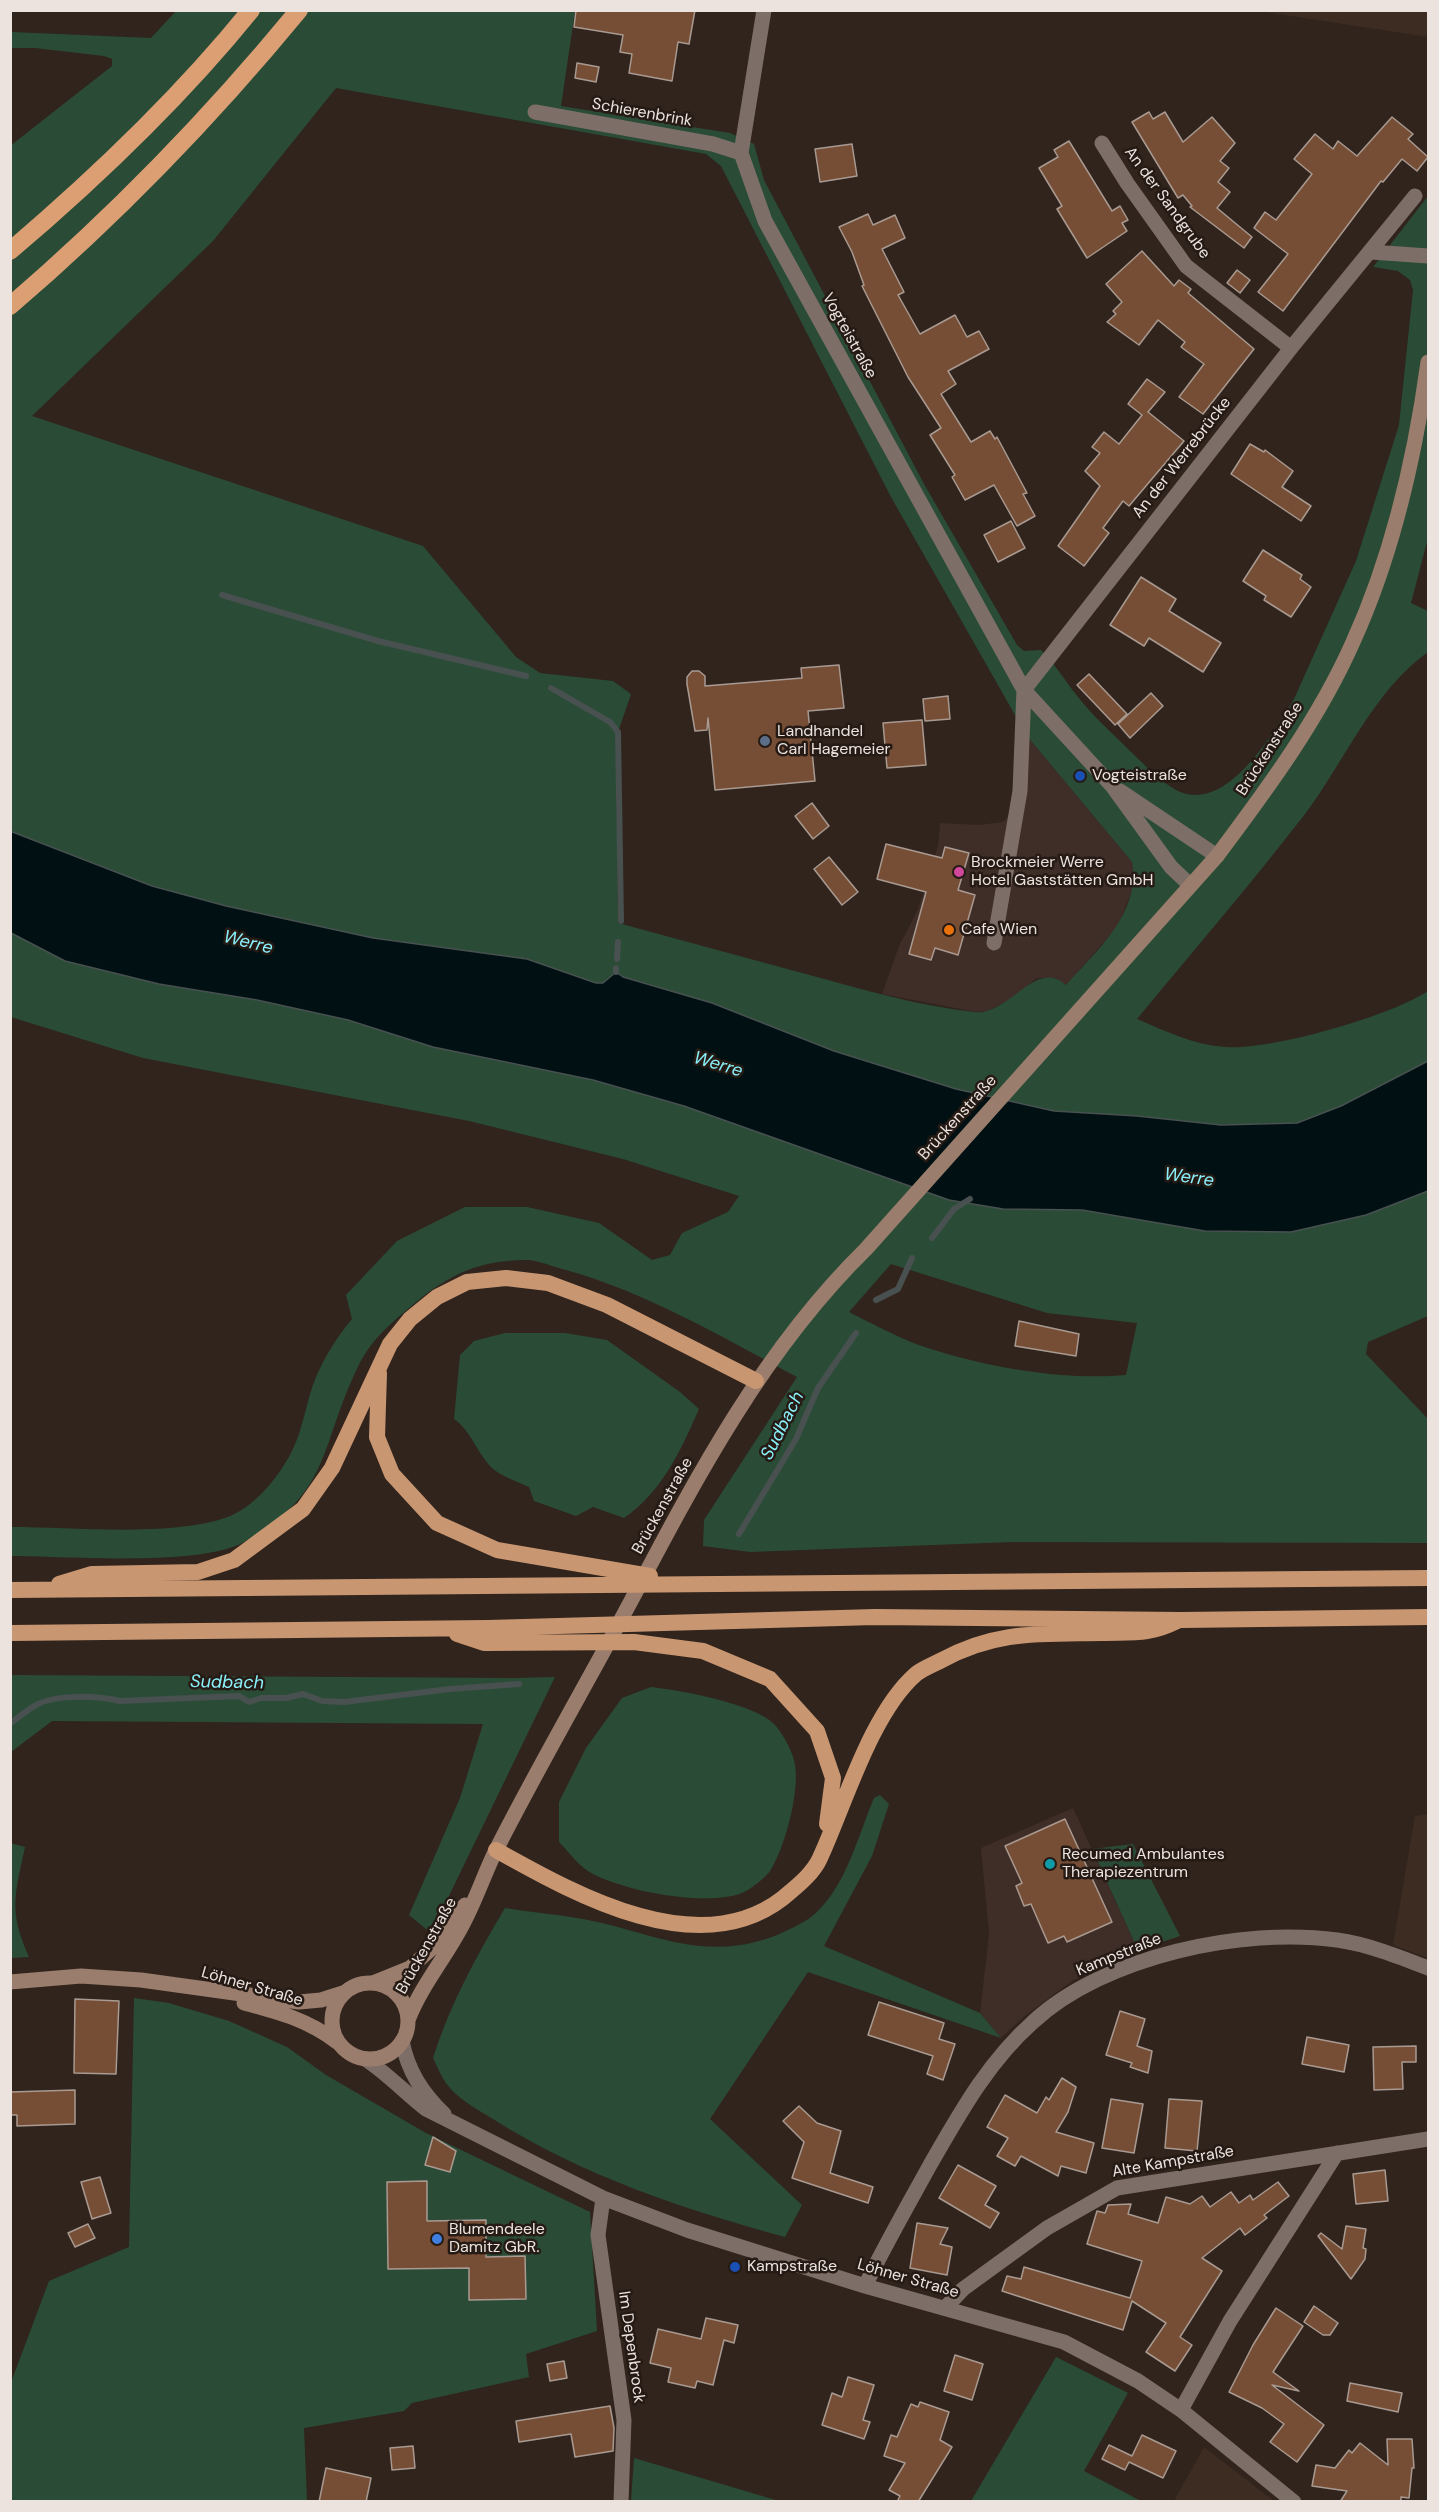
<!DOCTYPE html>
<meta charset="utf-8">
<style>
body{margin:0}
#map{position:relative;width:1439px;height:2512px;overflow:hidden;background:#30241d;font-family:"DM Sans",sans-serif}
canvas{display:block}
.frame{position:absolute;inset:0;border:12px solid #ece3df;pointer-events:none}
</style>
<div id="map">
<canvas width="1439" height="2512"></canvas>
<div class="frame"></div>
</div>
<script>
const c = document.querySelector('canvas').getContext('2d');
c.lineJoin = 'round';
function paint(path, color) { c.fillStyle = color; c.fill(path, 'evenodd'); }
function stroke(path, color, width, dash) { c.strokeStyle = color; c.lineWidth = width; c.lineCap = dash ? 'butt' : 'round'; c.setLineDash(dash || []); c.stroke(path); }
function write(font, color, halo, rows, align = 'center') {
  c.font = font + ' "DM Sans",sans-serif'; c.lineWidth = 5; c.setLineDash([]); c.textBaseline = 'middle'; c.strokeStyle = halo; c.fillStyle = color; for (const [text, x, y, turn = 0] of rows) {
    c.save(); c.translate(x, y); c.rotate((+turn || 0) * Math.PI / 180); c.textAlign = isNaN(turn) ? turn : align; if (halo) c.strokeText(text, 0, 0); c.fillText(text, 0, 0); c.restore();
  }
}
paint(new Path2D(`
 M 1027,736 L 1132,862 L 1135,883 L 1118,926 L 1066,985 L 1055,978 L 1037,978 L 1008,1001 L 987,1011 L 976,1012 L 882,994 L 899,946 L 918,909 L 938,846 L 940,823 L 979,825 L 1003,822 L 1025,798 Z
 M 1073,1808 L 1138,1950 L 1072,1981 L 1026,2015 L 1001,2038 L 980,2013 L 989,1934 L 981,1848 Z`), '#3f2d27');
paint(new Path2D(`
 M 1137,11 L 1428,11 L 1428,37 L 1265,12 Z
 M 1428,1814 L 1428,1958 L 1393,1945 L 1415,1816 Z
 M 1204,2447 L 1274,2501 L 1174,2501 Z`), '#3d2c22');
paint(new Path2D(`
 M 177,10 L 575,11 L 561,106 L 730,133 L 754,144 L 764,180 L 924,484 L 1017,645 L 1024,651 L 1041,650 C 1056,665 1065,681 1078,697 C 1093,716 1112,733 1129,750 C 1144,764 1160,782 1178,791 C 1227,814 1274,732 1294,699 L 1356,561 L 1399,425 L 1413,290 L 1410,280 L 1398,271 L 1373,267 L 1428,196 L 1428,538 L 1411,603 L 1428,611 L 1428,652 C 1373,691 1345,761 1305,814 C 1251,884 1193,951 1137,1019 C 1165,1031 1194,1045 1225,1047 C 1269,1051 1391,1016 1428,991 L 1428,1061 L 1341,1106 L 1297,1123 L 1221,1125 L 1137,1116 L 1054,1111 L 956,1089 L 834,1051 L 712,1003 L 623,977 L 616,972 L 603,983 L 596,983 L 527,959 L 373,938 L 226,906 L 152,886 L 11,831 L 10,146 L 112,66 L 112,59 L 104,56 L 35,48 L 11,48 L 11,32 L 151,38 ZM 336,88 L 706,154 L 721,166 L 891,497 L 1027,736 L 1132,862 C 1141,913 1097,950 1066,985 C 1035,957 1010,1016 974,1012 C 919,1006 865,990 813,976 C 748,958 683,941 618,923 L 616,738 L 631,694 L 613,681 L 540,673 L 516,657 L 423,546 L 32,416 L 213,241 Z
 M 11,933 L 65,961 L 159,984 L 257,1000 L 348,1020 L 433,1047 L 593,1080 L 684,1106 L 949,1200 L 1003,1209 L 1082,1210 L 1205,1231 L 1291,1232 L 1366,1215 L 1428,1191 L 1428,1316 L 1368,1342 L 1366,1354 L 1428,1419 L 1428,1543 L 1012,1542 L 750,1552 L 703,1546 L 704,1520 L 797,1377 C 722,1337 648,1293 566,1270 C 553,1267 537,1259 524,1260 C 478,1261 450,1274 415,1303 C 391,1323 369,1341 356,1371 C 319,1449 331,1493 244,1542 C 199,1567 66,1556 11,1556 L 11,1527 C 72,1527 168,1537 225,1518 C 253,1509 279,1477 292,1451 C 304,1427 306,1401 316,1377 C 325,1356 337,1337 352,1319 L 346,1295 L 397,1241 L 465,1207 L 527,1207 L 599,1223 L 652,1260 L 670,1255 L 682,1233 L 728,1212 L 739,1196 L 623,1159 L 469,1121 L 143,1058 L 11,1017 ZM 891,1264 L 1047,1313 L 1137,1323 L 1126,1375 C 1060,1381 979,1366 916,1344 C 893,1335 871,1323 849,1312 Z
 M 505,1333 L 565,1333 L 607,1340 L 680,1392 L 699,1409 C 681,1450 662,1492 624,1518 L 593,1507 L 576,1516 L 534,1501 L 529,1487 C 518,1482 500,1476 491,1467 C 476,1451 471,1431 454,1419 L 460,1355 L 474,1341 Z
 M 10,1675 L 515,1678 L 555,1677 L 431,1933 L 409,1915 L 460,1798 L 483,1724 L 52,1721 L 11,1752 Z
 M 651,1687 C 679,1690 757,1704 775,1725 C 782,1733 790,1747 793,1757 C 803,1783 785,1848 770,1871 C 766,1877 750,1890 742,1893 C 706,1907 620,1891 588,1871 C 577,1864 568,1851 559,1842 L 559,1802 L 586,1748 L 622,1698 Z
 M 880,1795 L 889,1804 L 872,1856 L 824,1946 L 980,2013 L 1001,2038 L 808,1972 L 710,2119 L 802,2205 L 785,2237 C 683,2209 583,2176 493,2119 C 477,2109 457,2099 446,2083 C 441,2076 437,2066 433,2058 C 450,2004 476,1957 505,1908 C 529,1912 553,1914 577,1918 C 650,1930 701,1965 777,1935 C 790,1929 807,1922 817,1912 C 847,1883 858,1836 874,1798 Z
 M 10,1843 L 25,1847 C 15,1895 8,1910 29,1957 L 11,1958 Z
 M 1133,1844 L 1180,1936 L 1138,1950 L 1092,1849 Z
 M 134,1998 L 169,2003 L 229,2021 L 287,2047 L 326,2075 L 426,2133 L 590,2212 L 597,2331 L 526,2354 L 529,2377 L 412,2403 L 404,2411 L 304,2428 L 307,2501 L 11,2501 L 10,2385 L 49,2281 L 129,2247 Z
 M 1056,2357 L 1128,2393 L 1084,2471 L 1141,2501 L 971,2501 Z
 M 634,2458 L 779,2501 L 631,2501 Z`), '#2a4c37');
const water = new Path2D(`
 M 10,831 L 152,886 L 226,906 L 373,938 L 527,959 L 596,983 L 603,983 L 616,972 L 623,977 L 712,1003 L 834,1051 L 956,1089 L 1054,1111 L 1137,1116 L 1221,1125 L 1297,1123 L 1341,1106 L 1428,1061 L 1428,1191 L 1366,1215 L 1291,1232 L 1205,1231 L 1082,1210 L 1003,1209 L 949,1200 L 684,1106 L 593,1080 L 433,1047 L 348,1020 L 257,1000 L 159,984 L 65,961 L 11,933 Z`);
paint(water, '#011113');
stroke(water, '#485050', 1.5);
stroke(new Path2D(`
 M 222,595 L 378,641 L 526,676
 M 551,688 L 610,722 L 618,732 L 621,921
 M 617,959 L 618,942
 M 616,972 L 616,968
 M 932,1238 L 954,1209 L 970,1199
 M 876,1300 L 898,1289 L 912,1258
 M 739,1534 L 796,1439 L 818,1388 L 856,1333
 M 10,1724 C 19,1717 28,1709 38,1704 C 59,1694 97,1696 120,1701 L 239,1696 L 249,1702 L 261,1698 L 286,1698 L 303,1694 L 322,1701 L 344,1702 L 450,1689 L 519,1684`), '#485050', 6);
const building = new Path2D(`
 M 576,10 L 695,10 L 689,44 L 678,42 L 672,81 L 629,73 L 632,54 L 620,52 L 623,35 L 574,27 Z
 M 577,63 L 599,67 L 596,82 L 575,78 Z
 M 1149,112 L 1153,119 L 1165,112 L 1183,142 L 1212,117 L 1235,143 L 1220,161 L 1229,168 L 1218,182 L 1230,192 L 1217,208 L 1252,237 L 1244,248 L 1190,207 L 1192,206 L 1183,195 L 1178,198 L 1132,122 Z
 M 1392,117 L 1413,134 L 1408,139 L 1428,157 L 1417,171 L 1402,159 L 1383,182 L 1381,181 L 1283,311 L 1258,292 L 1288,254 L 1254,228 L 1265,212 L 1276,220 L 1312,174 L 1294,159 L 1315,134 L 1333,149 L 1338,141 L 1357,156 Z
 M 1069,141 L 1112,211 L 1120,206 L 1128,220 L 1122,223 L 1127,231 L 1087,258 L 1057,209 L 1062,206 L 1039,168 L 1058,157 L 1054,150 Z
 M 852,144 L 857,176 L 820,182 L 815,149 Z
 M 868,214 L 873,225 L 895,215 L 905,238 L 882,249 L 904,292 L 898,295 L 920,334 L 955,315 L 967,337 L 979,331 L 989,349 L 948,371 L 956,384 L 941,394 L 971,442 L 990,431 L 995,439 L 997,437 L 1027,493 L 1023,494 L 1035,516 L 1017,526 L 994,485 L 965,500 L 952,477 L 955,475 L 930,435 L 941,428 L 908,377 L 862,286 L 864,285 L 852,252 L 839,227 Z
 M 1142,251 L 1174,286 L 1179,280 L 1191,289 L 1188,293 L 1254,349 L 1203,414 L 1179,397 L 1204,364 L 1181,347 L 1185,342 L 1158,320 L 1139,345 L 1107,322 L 1116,314 L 1113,311 L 1122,302 L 1106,284 Z
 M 1237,270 L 1250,280 L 1240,293 L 1227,283 Z
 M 1147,379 L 1165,392 L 1148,412 L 1184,441 L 1129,506 L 1123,501 L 1103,528 L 1109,533 L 1084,566 L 1058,546 L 1100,486 L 1085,471 L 1100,453 L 1092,447 L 1104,432 L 1119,444 L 1142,415 L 1128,404 Z
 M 1250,444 L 1264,452 L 1265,450 L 1293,471 L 1282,487 L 1311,506 L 1301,521 L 1231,474 Z
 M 1011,521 L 1025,548 L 998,562 L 984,535 Z
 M 1263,550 L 1302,575 L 1300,579 L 1311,587 L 1291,617 L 1264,600 L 1266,596 L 1243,581 Z
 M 1141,577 L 1176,599 L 1169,611 L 1221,643 L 1203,672 L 1149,638 L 1144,646 L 1110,625 Z
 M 839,665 L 844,708 L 808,711 L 815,781 L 715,790 L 708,718 L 707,730 L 695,731 L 687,684 L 687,677 L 692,671 L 699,671 L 705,676 L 705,686 L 802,678 L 801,668 Z
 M 1089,674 L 1127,714 L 1115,725 L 1077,685 Z
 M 1151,693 L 1163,706 L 1130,738 L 1118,724 Z
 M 948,696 L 950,719 L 925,721 L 923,699 Z
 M 922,720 L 926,765 L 887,768 L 883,723 Z
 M 812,803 L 829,826 L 813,839 L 795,816 Z
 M 886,844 L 942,858 L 945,847 L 969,853 L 958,890 L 975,895 L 958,955 L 935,948 L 931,960 L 909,954 L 926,892 L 877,879 Z
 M 829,857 L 858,892 L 842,905 L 814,869 Z
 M 1019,1321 L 1079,1334 L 1076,1356 L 1015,1346 Z
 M 1065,1819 L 1112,1922 L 1067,1942 L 1064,1936 L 1048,1943 L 1031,1904 L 1024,1906 L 1016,1886 L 1022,1883 L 1005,1846 Z
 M 75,1999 L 119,2001 L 116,2074 L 74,2073 Z
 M 879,2002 L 944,2023 L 939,2039 L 955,2044 L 943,2080 L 927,2074 L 933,2056 L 868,2035 Z
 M 1120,2011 L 1145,2019 L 1137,2046 L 1152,2051 L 1148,2073 L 1130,2067 L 1132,2063 L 1106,2055 Z
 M 1307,2037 L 1349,2045 L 1344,2072 L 1302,2064 Z
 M 1416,2046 L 1416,2062 L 1402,2062 L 1403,2089 L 1374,2090 L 1373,2047 Z
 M 1062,2078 L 1076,2087 L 1068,2112 L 1056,2132 L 1094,2143 L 1086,2173 L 1061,2166 L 1058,2176 L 1021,2156 L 1015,2166 L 997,2156 L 1008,2138 L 987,2127 L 1005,2095 L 1037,2113 L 1046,2097 L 1049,2100 Z
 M 75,2090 L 75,2124 L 17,2126 L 17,2115 L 10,2115 L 10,2092 Z
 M 1111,2099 L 1143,2104 L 1134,2153 L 1102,2148 Z
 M 1169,2099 L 1202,2101 L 1197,2151 L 1165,2148 Z
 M 799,2106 L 817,2123 L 841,2131 L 830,2173 L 873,2187 L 868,2203 L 792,2178 L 804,2142 L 783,2121 Z
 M 433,2137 L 456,2151 L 450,2172 L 425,2165 Z
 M 958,2165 L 996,2186 L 985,2205 L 999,2213 L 990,2228 L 939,2198 Z
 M 1385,2170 L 1388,2201 L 1356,2204 L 1353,2174 Z
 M 100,2177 L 111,2213 L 92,2219 L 81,2182 Z
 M 427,2181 L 427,2221 L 486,2220 L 486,2257 L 525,2256 L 526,2299 L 469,2300 L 469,2268 L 388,2269 L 387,2182 Z
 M 1278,2182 L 1289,2196 L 1264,2215 L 1267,2218 L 1245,2235 L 1240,2228 L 1202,2258 L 1222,2271 L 1180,2337 L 1192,2345 L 1175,2371 L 1146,2352 L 1166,2323 L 1132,2301 L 1123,2330 L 1002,2291 L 1007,2276 L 1021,2279 L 1024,2267 L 1130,2298 L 1142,2261 L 1087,2244 L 1097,2211 L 1105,2213 L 1108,2205 L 1131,2204 L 1128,2214 L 1158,2223 L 1166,2197 L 1190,2204 L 1202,2196 L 1210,2207 L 1231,2192 L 1239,2203 L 1250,2195 L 1253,2200 Z
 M 917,2223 L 948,2228 L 940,2244 L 952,2247 L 947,2275 L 910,2268 Z
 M 88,2224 L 95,2238 L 75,2247 L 68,2233 Z
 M 1346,2226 L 1366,2229 L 1363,2248 L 1366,2249 L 1365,2259 L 1351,2279 L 1318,2236 L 1321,2233 L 1342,2249 Z
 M 1314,2306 L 1338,2323 L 1330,2335 L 1323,2335 L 1304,2322 Z
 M 1276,2308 L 1303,2326 L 1273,2372 L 1299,2391 L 1272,2385 L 1324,2425 L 1297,2462 L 1270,2442 L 1284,2424 L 1262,2408 L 1229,2392 L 1253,2345 Z
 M 706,2318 L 738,2325 L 734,2343 L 724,2340 L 713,2385 L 697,2381 L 695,2388 L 668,2382 L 671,2368 L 650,2363 L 658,2329 L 701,2339 Z
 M 955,2355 L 983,2364 L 972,2400 L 944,2391 Z
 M 564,2361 L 567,2378 L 550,2381 L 547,2364 Z
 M 848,2377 L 874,2385 L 863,2420 L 870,2422 L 864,2439 L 822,2425 L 832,2393 L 842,2397 Z
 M 1350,2383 L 1402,2393 L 1398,2412 L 1347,2401 Z
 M 920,2402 L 949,2412 L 940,2440 L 952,2447 L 918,2502 L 897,2502 L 900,2496 L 889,2490 L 905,2463 L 884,2456 L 891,2435 L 897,2437 L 911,2404 L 918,2407 Z
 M 610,2406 L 614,2428 L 613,2451 L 575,2457 L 571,2434 L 519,2442 L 516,2421 Z
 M 1142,2435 L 1176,2451 L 1163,2478 L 1129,2462 L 1125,2470 L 1102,2459 L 1109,2445 L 1132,2456 Z
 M 1387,2439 L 1412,2439 L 1414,2468 L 1412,2468 L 1409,2498 L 1401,2497 L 1401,2502 L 1340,2502 L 1347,2491 L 1312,2486 L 1316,2465 L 1335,2468 L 1349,2450 L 1352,2453 L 1360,2443 L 1388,2465 Z
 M 413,2446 L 415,2468 L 392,2470 L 390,2448 Z
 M 326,2468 L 371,2478 L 366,2502 L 319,2502 Z`);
paint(building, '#764e36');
stroke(building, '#a99a91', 1.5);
stroke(new Path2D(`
 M 764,10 L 741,153 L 765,221 L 1024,690 L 1113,787 L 1171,867 L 1190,885
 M 535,112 L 713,144 L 741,153
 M 1102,143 L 1127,183 L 1186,266 L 1291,348
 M 1371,252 L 1428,256
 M 1024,690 L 1291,348 L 1415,196
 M 1120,791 L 1217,856
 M 994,943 L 1020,791 L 1024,690
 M 402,2041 C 408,2071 422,2093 444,2114
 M 365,2059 C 387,2073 405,2093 426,2109 L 603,2198 L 687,2230 L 865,2286 L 1064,2342 L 1138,2381 L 1181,2410 L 1294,2502
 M 603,2198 L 598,2235 L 624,2420 L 621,2502
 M 865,2286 C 885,2245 908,2205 930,2165 C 960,2113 988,2062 1033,2022 C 1104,1956 1243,1927 1337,1940 C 1367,1944 1400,1957 1428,1968
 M 945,2308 L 963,2289 L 1047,2228 L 1117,2188 L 1428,2139
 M 1181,2410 L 1230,2321 L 1337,2153`), '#7d6f68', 15);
stroke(new Path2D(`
 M 10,1982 L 81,1976 L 141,1980 L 299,2002 L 321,2000 L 343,1993
 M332 2021a38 38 0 1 1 76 0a38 38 0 1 1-76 0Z
 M 373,1983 L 410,1968 L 431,1949 L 465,1905
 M 244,2003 C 279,2012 308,2020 337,2042
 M 408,2020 C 422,1984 447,1956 464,1922 C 476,1899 484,1875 495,1852 C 538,1767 586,1685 631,1601 C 697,1476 764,1349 866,1249 L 1217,856 C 1268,788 1319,719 1353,642 C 1393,554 1415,457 1428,362`), '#9a7d6c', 15);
stroke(new Path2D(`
 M 379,1373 L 377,1437 L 392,1474 L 437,1523 L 497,1550 L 650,1576
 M 59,1584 L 92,1574 L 198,1572 L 234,1560 L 303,1509 L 332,1468 L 390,1344 L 410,1319 L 437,1297 L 467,1282 L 506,1278 L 548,1283 L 607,1305 L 756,1381
 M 10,1590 L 1428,1578
 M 10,1633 L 488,1628 L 875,1617 L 1181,1620 L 1428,1617
 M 457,1634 L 484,1643 L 634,1642 L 703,1651 L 770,1679 L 817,1731 L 833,1778 L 827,1824
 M 496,1850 C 575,1894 698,1964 783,1898 C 796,1887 813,1874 820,1858 C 845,1804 871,1713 916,1674 C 922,1669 932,1665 940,1661 C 995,1630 1041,1634 1102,1633 C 1133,1632 1149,1635 1177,1621`), '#c99672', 16);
stroke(new Path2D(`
 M 10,251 C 97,177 179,99 251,10
 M 10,306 C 115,216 211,117 299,10`), '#dc9f74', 18);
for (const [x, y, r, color] of [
 [765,741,6,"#5c6f8a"],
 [1080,776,6,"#1a4fb4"],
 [959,872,6,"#d1479c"],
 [949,930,6,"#e8710a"],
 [1050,1864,6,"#0f9aa8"],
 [437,2239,6,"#3f7fe0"],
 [735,2267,6,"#1a4fb4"]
]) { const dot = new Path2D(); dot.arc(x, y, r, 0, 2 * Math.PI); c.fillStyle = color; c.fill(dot); stroke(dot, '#261a14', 2); }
write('16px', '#ece3df', '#261a14', [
 ["Schierenbrink",642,113,10],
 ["An der Sandgrube",1167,203,54],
 ["Vogteistraße",849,336,61],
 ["An der Werrebrücke",1182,458,-52],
 ["Brückenstraße",1270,749,-57],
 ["Brückenstraße",958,1118,-48],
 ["Brückenstraße",663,1506,-61],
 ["Brückenstraße",427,1946,-61],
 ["Kampstraße",1119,1955,-22],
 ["Löhner Straße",252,1987,16],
 ["Alte Kampstraße",1173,2162,-10],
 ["Löhner Straße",908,2279,16],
 ["Im Depenbrock",631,2347,82]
]);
write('16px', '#ece3df', '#261a14', [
 ["Landhandel",777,732],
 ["Carl Hagemeier",777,750],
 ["Vogteistraße",1092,776],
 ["Brockmeier Werre",971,863],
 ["Hotel Gaststätten GmbH",971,881],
 ["Cafe Wien",961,930],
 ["Recumed Ambulantes",1062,1855],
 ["Therapiezentrum",1062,1873],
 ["Blumendeele",449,2230],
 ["Damitz GbR.",449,2248],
 ["Kampstraße",747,2267]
], 'left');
write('italic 18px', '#8af0fa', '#261a14', [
 ["Werre",248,943,14],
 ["Werre",718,1065,17],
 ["Werre",1189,1178,8],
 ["Sudbach",783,1426,-63],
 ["Sudbach",227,1683,1]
]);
</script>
